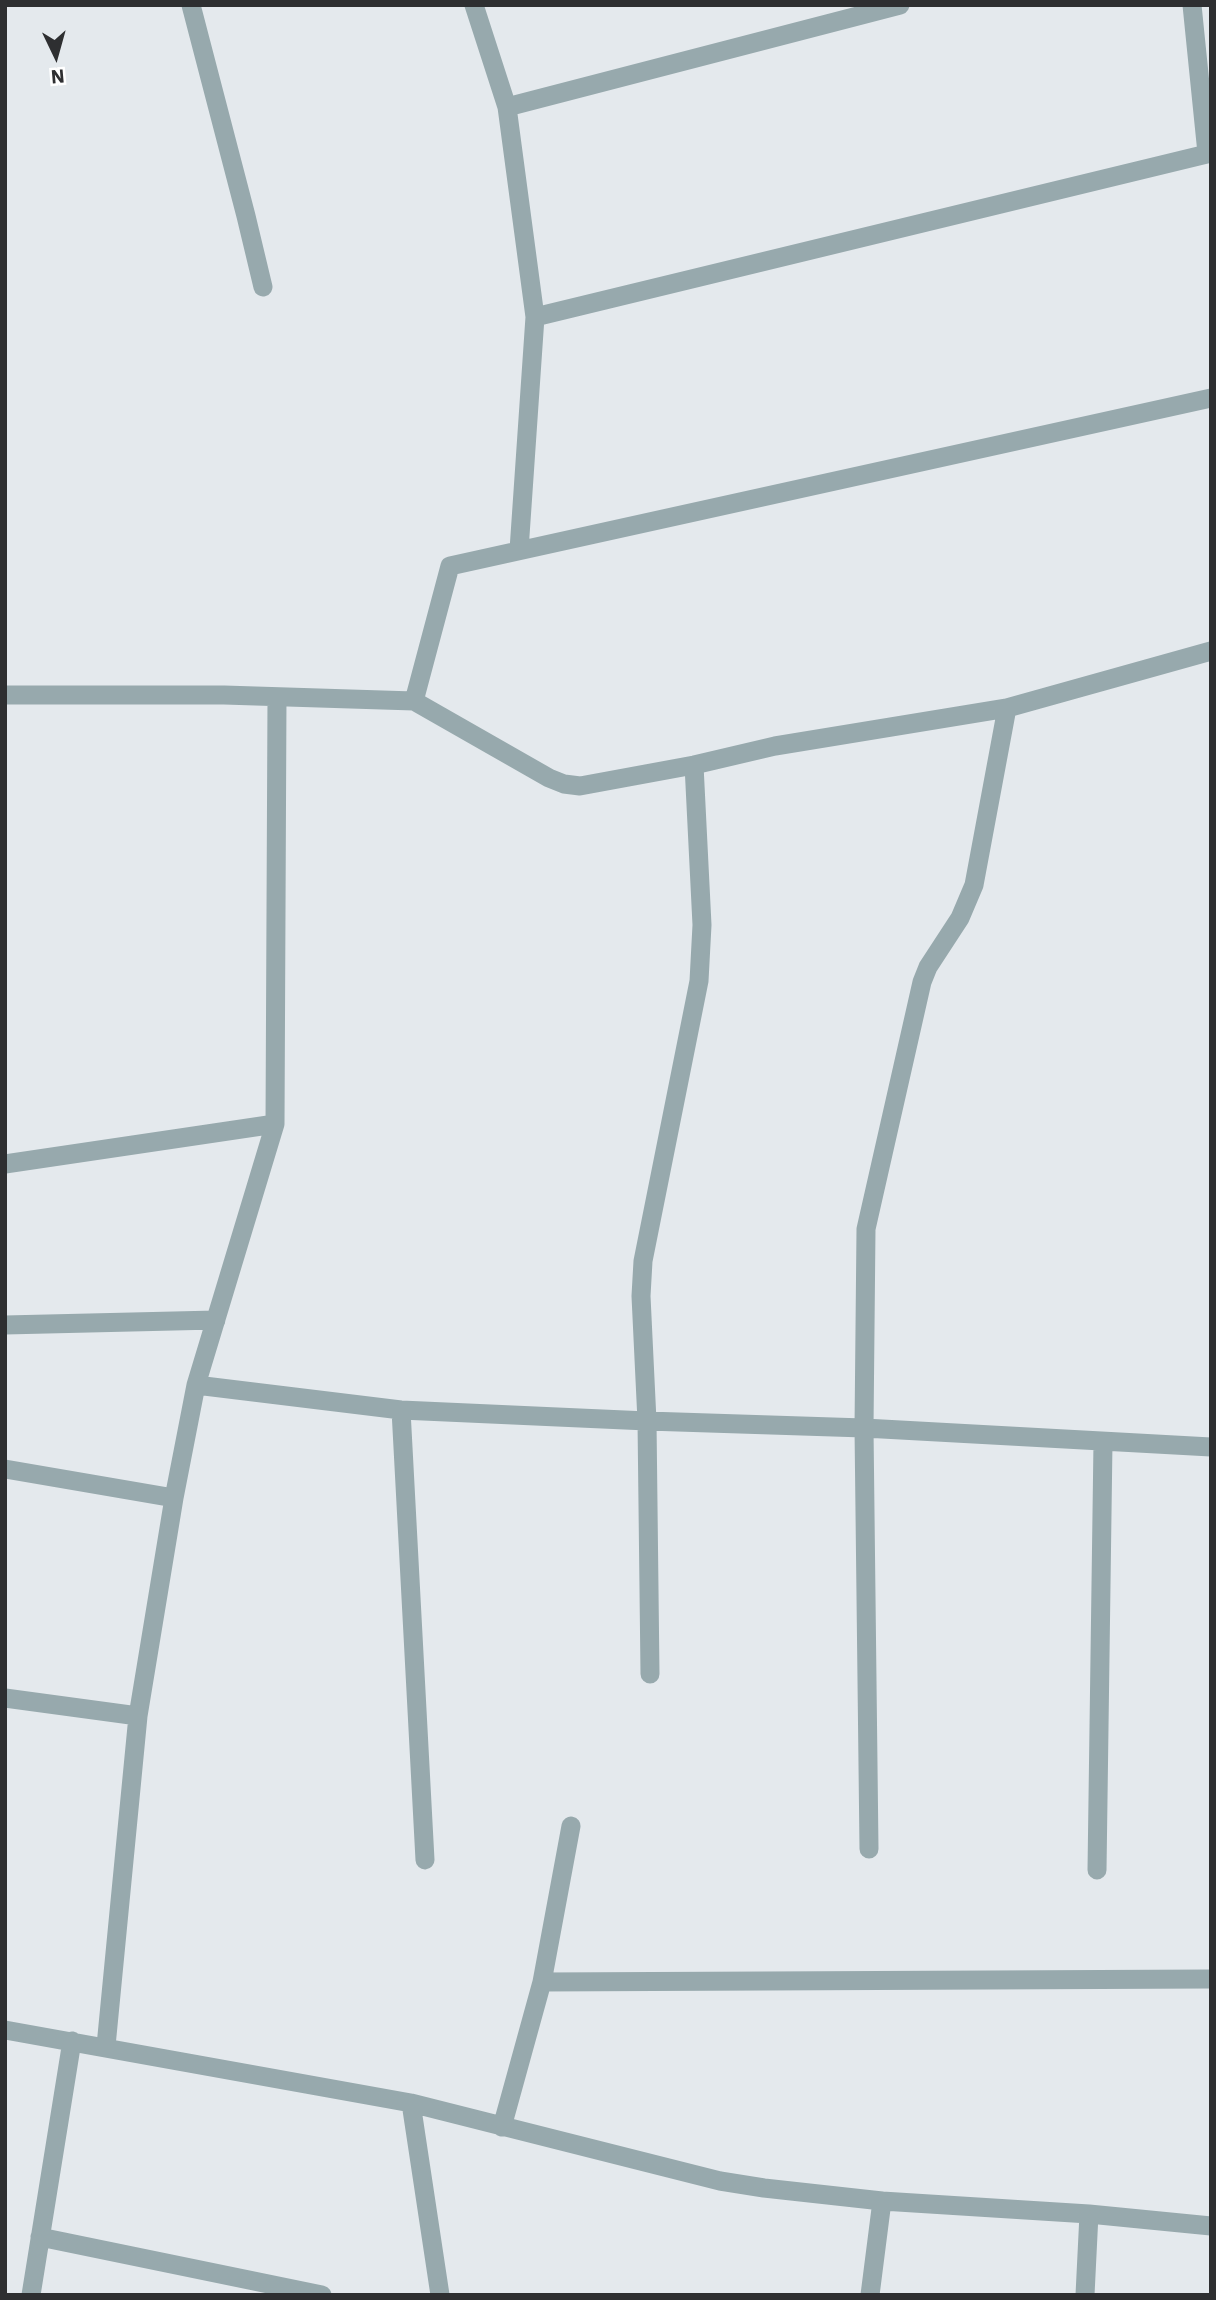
<!DOCTYPE html>
<style>
body{margin:0}
#map{position:relative;width:1216px;height:2300px;overflow:hidden;background:#e4e9ed;font-family:"IBM Plex Sans",sans-serif}
canvas{display:block}
.frame{position:absolute;inset:0;border:7px solid #2e2f31;pointer-events:none}
.north{position:absolute;left:21px;top:21px;width:70px;height:70px;-webkit-text-stroke:5px #fff;paint-order:stroke;rotate:175deg;font-size:19px;font-weight:700;line-height:28px;text-align:center;color:#2e2f31}
.north::after{content:'';display:block;margin:auto;width:24px;height:32px;background:#2e2f31;clip-path:polygon(50% 0,100% 100%,50% 72%,0 100%)}
</style>
<div id="map">
<canvas width="1216" height="2300"></canvas>
<div class="frame"></div>
<div class="north">N</div>
</div>
<script>
const c = document.querySelector('canvas').getContext('2d');
c.lineJoin = 'round';
function stroke(path, color, width, dash) { c.strokeStyle = color; c.lineWidth = width; c.lineCap = dash ? 'butt' : 'round'; c.setLineDash(dash || []); c.stroke(path); }
stroke(new Path2D(`
 M 191,5 L 246,216 L 263,287
 M 474,5 L 507,107 L 535,317 L 519,550
 M 1192,5 L 1207,153
 M 507,107 L 900,5
 M 535,317 L 1211,153
 M 5,695 L 224,695 L 414,701 L 450,566 L 1211,398
 M 414,701 L 549,778 L 564,784 L 580,786 L 694,765 L 775,746 L 1007,708 L 1211,651
 M 5,1164 L 275,1124
 M 5,1325 L 216,1320
 M 196,1385 L 401,1410 L 647,1421 L 864,1428 L 1211,1447
 M 401,1410 L 425,1860
 M 5,1469 L 174,1498
 M 650,1674 L 647,1421 L 641,1296 L 643,1261 L 699,981 L 702,925 L 694,765
 M 5,1698 L 138,1716
 M 869,1849 L 864,1428 L 866,1229 L 922,982 L 928,967 L 960,918 L 974,885 L 1007,708
 M 1097,1870 L 1103,1442
 M 542,1982 L 1211,1979
 M 5,2030 L 411,2103 L 720,2181 L 764,2188 L 882,2201 L 1089,2214 L 1211,2226
 M 106,2046 L 138,1716 L 174,1498 L 196,1385 L 275,1124 L 277,697
 M 411,2103 L 440,2295
 M 502,2127 L 542,1982 L 571,1826
 M 40,2237 L 322,2295
 M 31,2295 L 72,2041
 M 870,2295 L 882,2201
 M 1085,2295 L 1089,2214`), '#97a9ad', 19);
</script>
